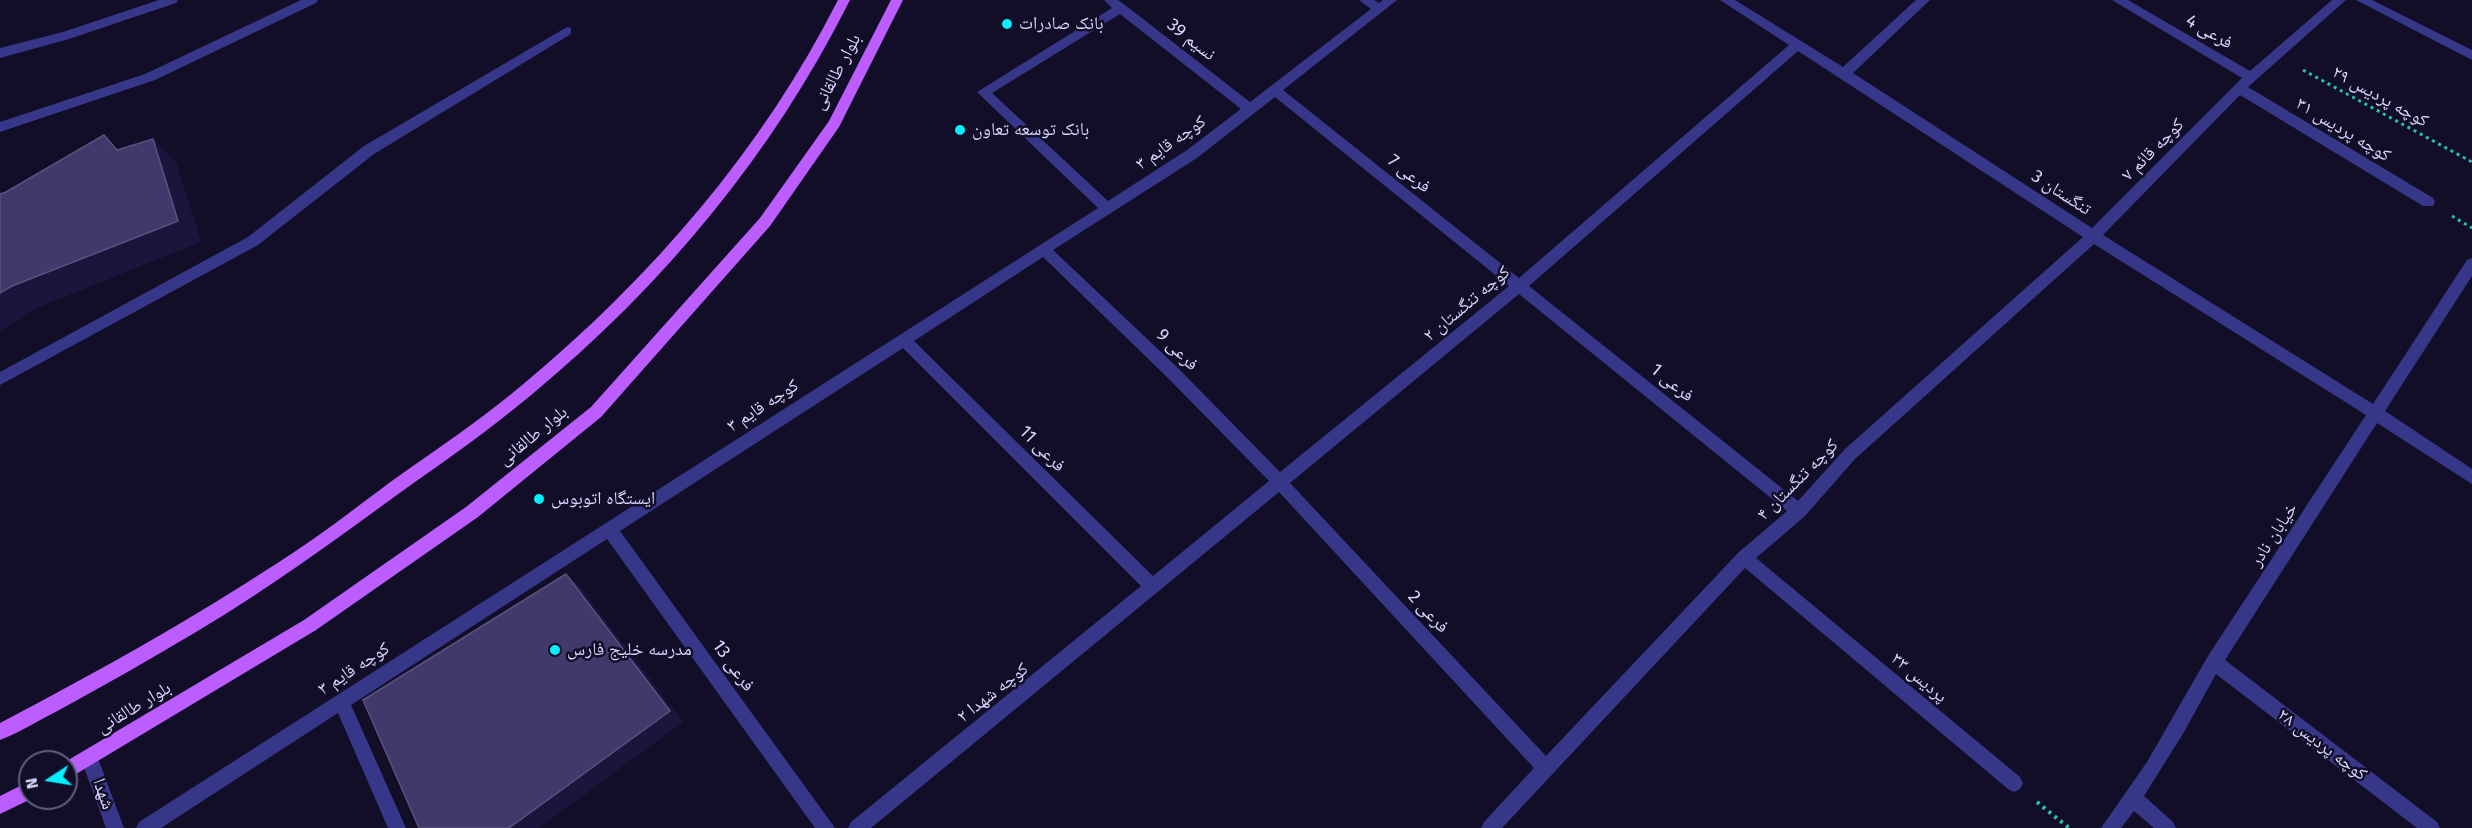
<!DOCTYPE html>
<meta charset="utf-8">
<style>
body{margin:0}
#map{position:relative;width:2472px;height:828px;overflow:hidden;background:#120e28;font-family:"Fira Sans",sans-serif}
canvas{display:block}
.north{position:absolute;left:18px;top:750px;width:60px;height:60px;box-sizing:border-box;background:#120e28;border:2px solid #625e7e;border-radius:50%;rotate:258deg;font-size:16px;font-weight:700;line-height:24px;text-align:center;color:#d9d6ff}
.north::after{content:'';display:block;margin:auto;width:21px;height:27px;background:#02f0ff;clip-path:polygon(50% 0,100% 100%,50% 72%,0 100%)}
</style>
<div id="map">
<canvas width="2472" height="828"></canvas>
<div class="north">N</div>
</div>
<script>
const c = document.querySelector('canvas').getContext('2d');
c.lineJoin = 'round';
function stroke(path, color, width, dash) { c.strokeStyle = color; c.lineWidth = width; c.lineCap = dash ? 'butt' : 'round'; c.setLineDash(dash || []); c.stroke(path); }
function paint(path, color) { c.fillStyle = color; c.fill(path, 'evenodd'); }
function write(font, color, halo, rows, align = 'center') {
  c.font = font + ' "Fira Sans","Noto Naskh Arabic",sans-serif'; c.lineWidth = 5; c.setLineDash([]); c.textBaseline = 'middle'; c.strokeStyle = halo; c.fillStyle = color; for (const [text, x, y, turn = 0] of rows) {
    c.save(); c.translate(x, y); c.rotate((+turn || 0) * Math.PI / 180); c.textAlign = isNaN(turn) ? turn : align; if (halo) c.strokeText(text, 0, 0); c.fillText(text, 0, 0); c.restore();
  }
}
stroke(new Path2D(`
 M 2303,70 L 2472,162
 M 2452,216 L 2472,228`), '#28c0b1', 3, [3, 4]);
stroke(new Path2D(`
 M 2037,802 L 2069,828`), '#28c0b1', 4, [3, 4.5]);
paint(new Path2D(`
 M 159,0 L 178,0 L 176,3 L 69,39 L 0,58 L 0,48 L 63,32 Z
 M 301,0 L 318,0 L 316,3 L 155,80 L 0,132 L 0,122 L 145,74 Z
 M 1104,0 L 1118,0 L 1125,5 L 1250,102 L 1371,9 L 1359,0 L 1374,0 L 1379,3 L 1383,0 L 1397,0 L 1283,90 L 1519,278 L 1789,45 L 1720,0 L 1735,0 L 1843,67 L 1916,0 L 1930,0 L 1853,73 L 2092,228 L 2242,78 L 2112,0 L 2128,0 L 2250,71 L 2332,0 L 2346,0 L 2248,87 L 2433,198 L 2435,202 L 2433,206 L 2423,206 L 2240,95 L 2103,235 L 2373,404 L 2467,260 L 2472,258 L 2472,276 L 2385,411 L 2472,469 L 2472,484 L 2377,423 L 2225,660 L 2437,822 L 2440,828 L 2417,828 L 2216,674 L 2184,732 L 2144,796 L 2173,822 L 2176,828 L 2154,828 L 2134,811 L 2121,828 L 2101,828 L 2147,762 L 2208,656 L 2366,415 L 2094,244 L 1855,459 L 1805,516 L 1756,558 L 2020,777 L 2023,783 L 2020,789 L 2014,792 L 2008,789 L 1745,568 L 1502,828 L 1481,828 L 1484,822 L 1534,768 L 1279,492 L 871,828 L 848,828 L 851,822 L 1141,586 L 903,348 L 620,531 L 835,828 L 815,828 L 607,539 L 351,705 L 406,828 L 388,828 L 338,713 L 161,828 L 136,828 L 139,822 L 1098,208 L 977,92 L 1112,8 ZM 1120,14 L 1241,109 L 1187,150 L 1108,201 L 992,93 ZM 1798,51 L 2083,237 L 1845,449 L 1798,501 L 1529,286 ZM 1275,97 L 1509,286 L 1280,472 L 1179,369 L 1053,250 L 1197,158 ZM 1043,257 L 1168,378 L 1269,481 L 1153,576 L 914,341 ZM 1519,294 L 1787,511 L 1738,553 L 1546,756 L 1290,483 Z
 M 2356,0 L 2372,0 L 2472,50 L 2472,60 Z
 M 567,27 L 571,28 L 571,34 L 374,154 L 258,245 L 0,385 L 0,372 L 248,237 L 364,146 Z
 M 90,750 L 96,753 L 124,828 L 106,828 L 81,759 L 84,753 Z`), '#37378a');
paint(new Path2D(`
 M 838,0 L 850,0 C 773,154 663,286 530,396 C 489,430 445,461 401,492 C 334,541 268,589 196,632 C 152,658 107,684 61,709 C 41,719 21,732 0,740 L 0,723 C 95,673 189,621 279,562 C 317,538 353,510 389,483 C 434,451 479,421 521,386 C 651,278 762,150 838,0 Z
 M 891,0 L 903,0 L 839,127 L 770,226 L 601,417 L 478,517 L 316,630 L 66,780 L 65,762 L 304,620 L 466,507 L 591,407 L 760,218 L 829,121 Z
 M 30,781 L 30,798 L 33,798 L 0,814 L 0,796 Z`), '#bc5dff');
paint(new Path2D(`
 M 153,139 L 176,161 L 201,242 L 39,307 L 0,331 L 0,293 Z
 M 566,574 L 581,588 L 683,722 L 539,828 L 509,828 Z`), '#1b153c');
const building = new Path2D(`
 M 104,135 L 117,150 L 153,139 L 178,221 L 12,286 L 0,293 L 0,194 L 6,192 Z
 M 566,574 L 670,711 L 509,828 L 419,828 L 363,700 Z`);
paint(building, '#403969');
stroke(building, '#585280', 1.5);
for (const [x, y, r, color] of [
 [1007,24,6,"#02f0ff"],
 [960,130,6,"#02f0ff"],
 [539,499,6,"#02f0ff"],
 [555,650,6,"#02f0ff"]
]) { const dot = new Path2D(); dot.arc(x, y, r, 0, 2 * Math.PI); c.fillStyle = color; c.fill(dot); stroke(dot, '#120e28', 2); }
write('18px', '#d9d6ff', '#120e28', [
 ["بانک صادرات",1019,24],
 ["بانک توسعه تعاون",972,130],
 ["ایستگاه اتوبوس",551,499],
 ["مدرسه خلیج فارس",567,650]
], 'left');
write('18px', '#d9d6ff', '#120e28', [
 ["فرعی 4",2209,32,30],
 ["نسیم 39",1191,40,38],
 ["بلوار طالقانی",837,72,-62],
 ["کوچه پردیس ۲۹",2380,97,29],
 ["کوچه پردیس ۳۱",2343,130,31],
 ["کوچه قایم ۳",1171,143,-35],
 ["کوچه قائم ۷",2153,150,-45],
 ["فرعی 7",1409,174,39],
 ["تنگستان 3",2061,193,33],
 ["کوچه تنگستان ۲",1467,304,-40],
 ["فرعی 9",1177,350,45],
 ["فرعی 1",1672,383,39],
 ["کوچه قایم ۳",763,406,-33],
 ["بلوار طالقانی",533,436,-39],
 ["فرعی 11",1042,449,45],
 ["کوچه تنگستان ۴",1798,480,-45],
 ["خیابان نادر",2274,535,-57],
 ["فرعی 2",1428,612,47],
 ["فرعی 13",733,666,54],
 ["کوچه قایم ۳",354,669,-33],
 ["پردیس ۳۳",1919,678,40],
 ["کوچه شهدا ۲",993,693,-38],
 ["بلوار طالقانی",134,708,-31],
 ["کوچه پردیس ۲۸",2322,745,37],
 ["شهدا",103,794,70]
]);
</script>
